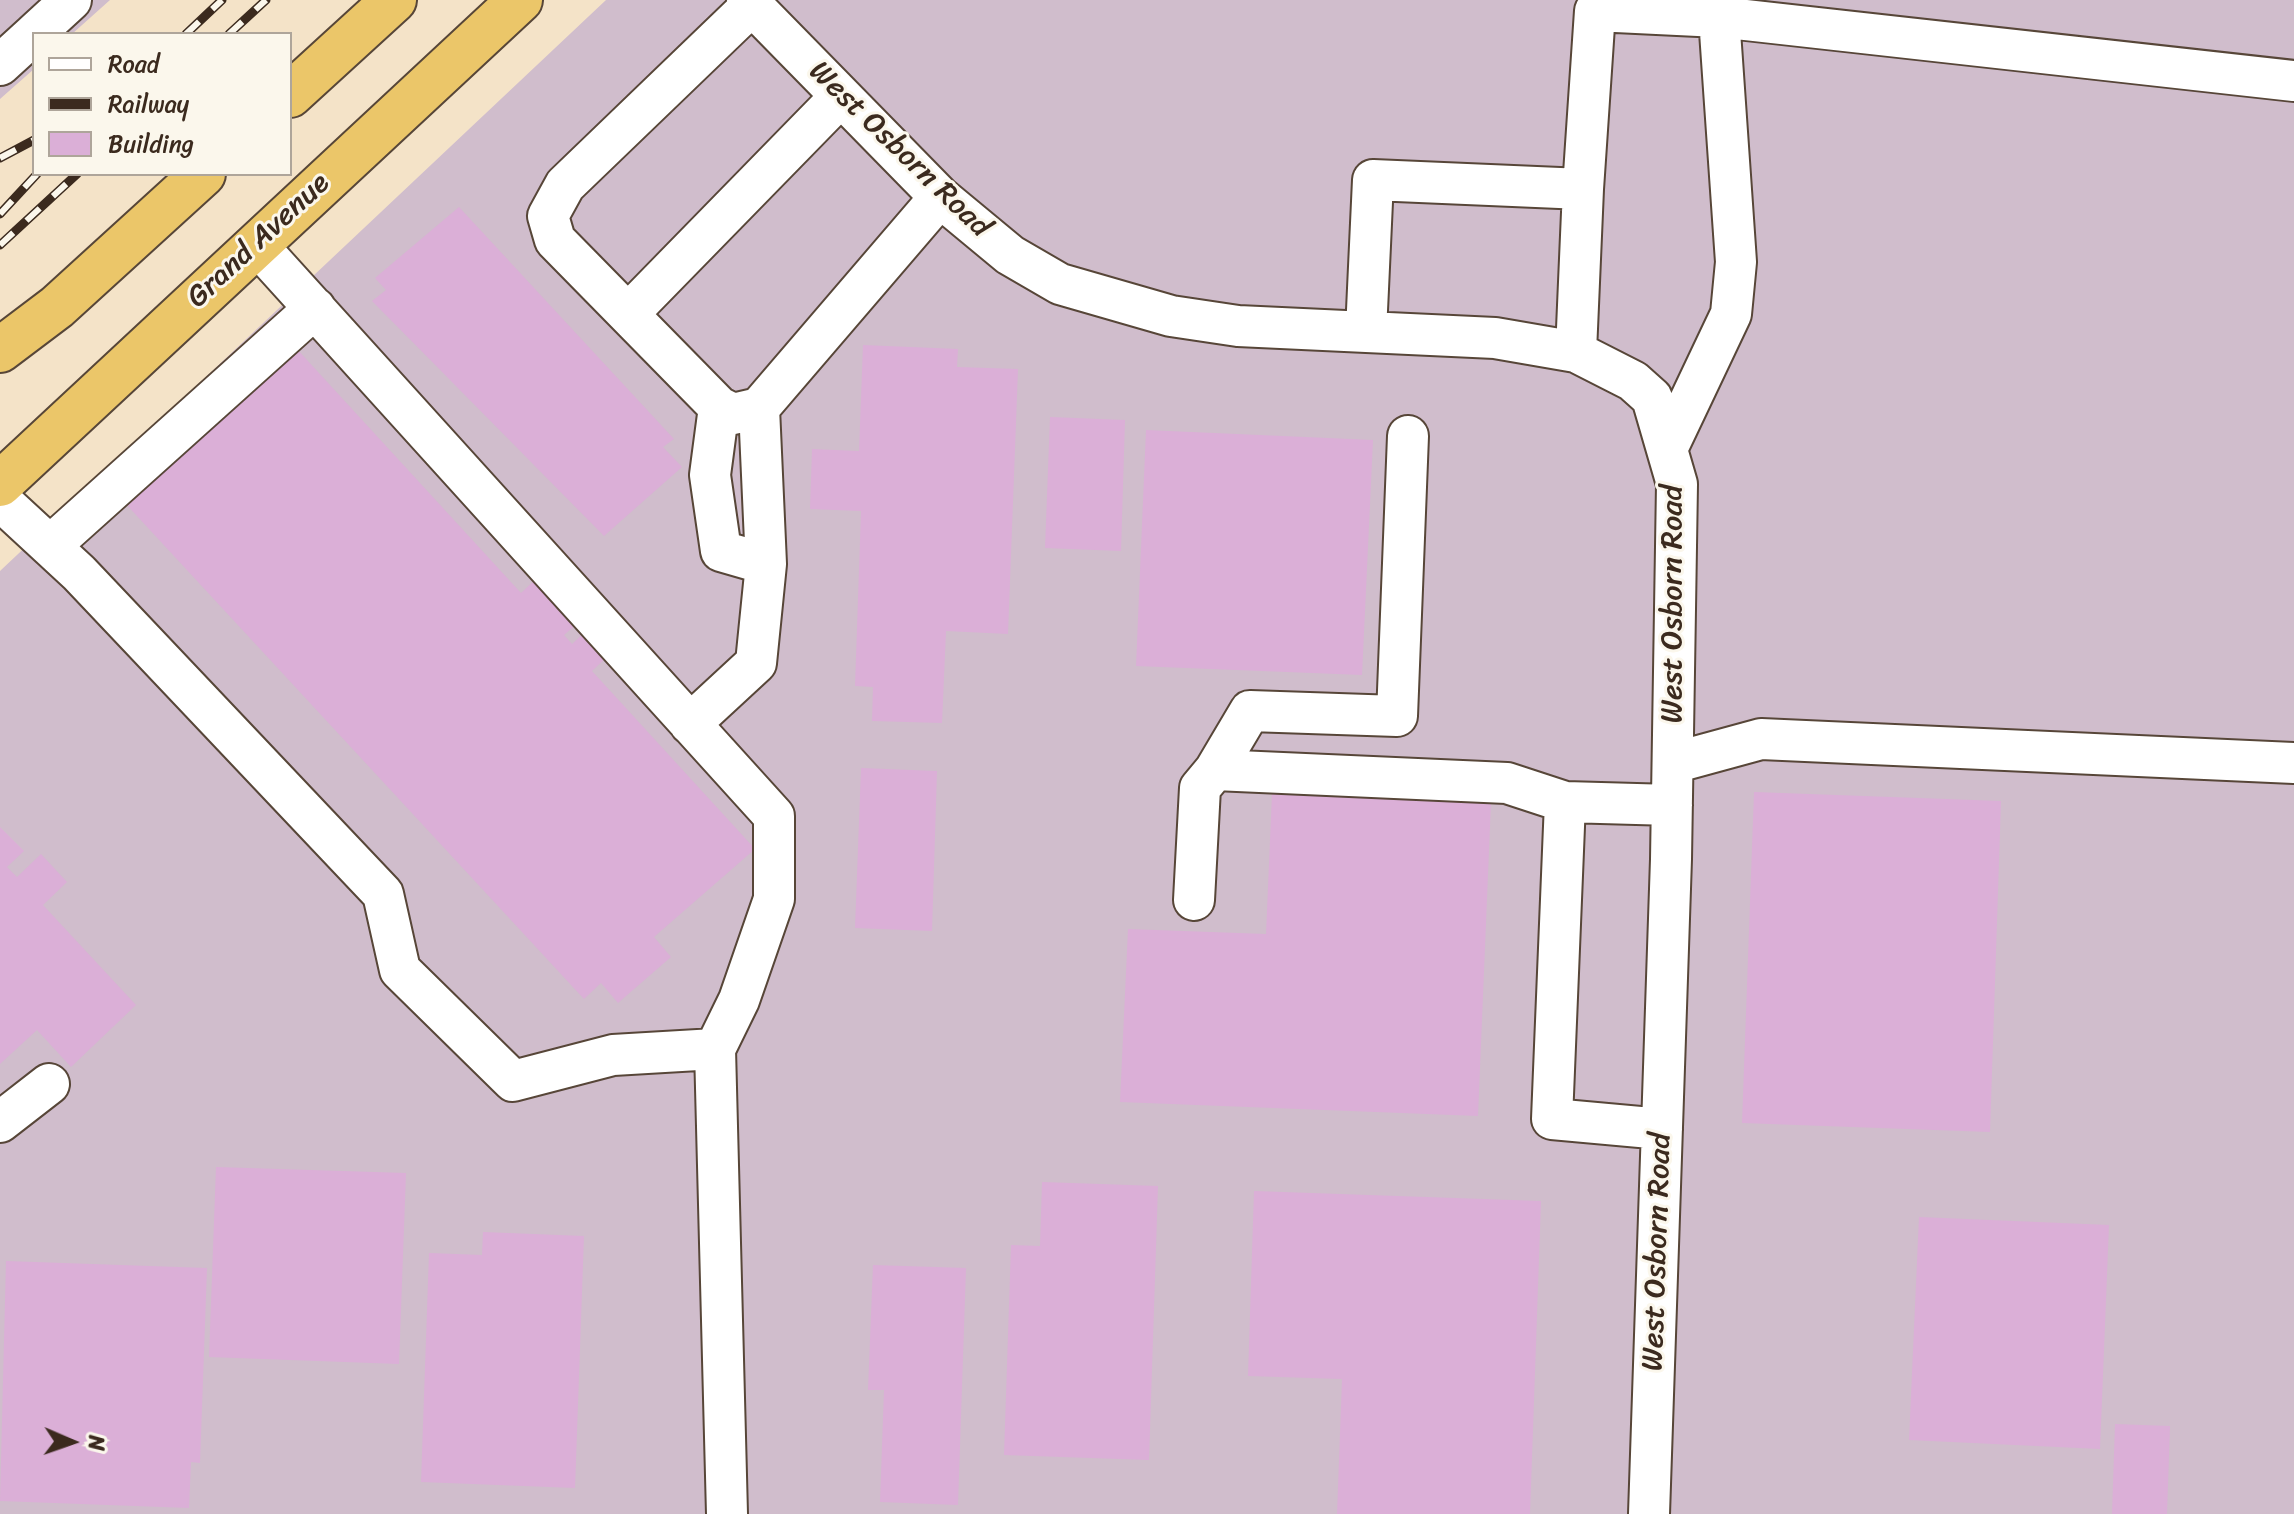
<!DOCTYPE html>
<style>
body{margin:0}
#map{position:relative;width:2294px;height:1514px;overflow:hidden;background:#f4e3c8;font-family:Sriracha,sans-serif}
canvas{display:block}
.legend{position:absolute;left:32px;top:32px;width:260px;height:144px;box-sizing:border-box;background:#fbf7ec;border:2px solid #aea59a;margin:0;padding:10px 14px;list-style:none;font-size:24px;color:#3b2a1e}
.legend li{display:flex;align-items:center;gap:16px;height:40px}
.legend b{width:40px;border:2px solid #aea59a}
.north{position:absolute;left:32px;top:1402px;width:80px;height:80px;-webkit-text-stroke:6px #fbf7ec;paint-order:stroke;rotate:92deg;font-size:22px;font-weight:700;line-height:32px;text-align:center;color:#3b2a1e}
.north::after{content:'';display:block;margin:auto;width:28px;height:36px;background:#3b2a1e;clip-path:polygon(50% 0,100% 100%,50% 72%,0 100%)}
</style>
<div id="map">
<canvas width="2294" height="1514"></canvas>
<ul class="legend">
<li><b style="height:10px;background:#fff"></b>Road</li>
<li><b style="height:10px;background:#3b2a1e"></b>Railway</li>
<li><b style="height:22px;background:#dbafd7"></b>Building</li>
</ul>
<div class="north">N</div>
</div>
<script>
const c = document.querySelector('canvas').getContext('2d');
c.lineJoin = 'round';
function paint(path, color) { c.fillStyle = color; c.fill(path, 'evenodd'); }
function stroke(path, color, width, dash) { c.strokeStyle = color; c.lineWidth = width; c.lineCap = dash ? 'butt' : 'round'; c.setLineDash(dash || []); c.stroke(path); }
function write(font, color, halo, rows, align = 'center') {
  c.font = font + ' Sriracha,sans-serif'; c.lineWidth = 6; c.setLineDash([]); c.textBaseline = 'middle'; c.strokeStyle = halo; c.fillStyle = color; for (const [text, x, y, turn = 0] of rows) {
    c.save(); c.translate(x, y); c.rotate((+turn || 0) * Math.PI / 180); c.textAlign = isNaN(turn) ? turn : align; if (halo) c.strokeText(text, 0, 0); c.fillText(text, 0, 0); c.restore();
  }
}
paint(new Path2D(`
 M 0,0 L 110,0 L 72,34 L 34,34 L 34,69 L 0,99 Z
 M 606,0 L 2294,0 L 2294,1514 L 0,1514 L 0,571 Z`), '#d0bdcc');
paint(new Path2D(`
 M 459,207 L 674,439 L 663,447 L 682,467 L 604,536 L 372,301 L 386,290 L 375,278 Z
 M 863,345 L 958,349 L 957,367 L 1018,369 L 1008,634 L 946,631 L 942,723 L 872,721 L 873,687 L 855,686 L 861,511 L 810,509 L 812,449 L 859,451 Z
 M 296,348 L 521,593 L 537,578 L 578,623 L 564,635 L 572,644 L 586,631 L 609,655 L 592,671 L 755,849 L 654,937 L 671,957 L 618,1003 L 601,983 L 584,999 L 124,502 Z
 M 1050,417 L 1125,420 L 1121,551 L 1045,548 Z
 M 1146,430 L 1373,440 L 1362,675 L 1136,666 Z
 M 861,768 L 937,771 L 932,931 L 855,928 Z
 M 1754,792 L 2001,801 L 1990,1132 L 1742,1123 Z
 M 1272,793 L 1491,802 L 1478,1116 L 1120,1102 L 1128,929 L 1266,934 Z
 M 0,827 L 24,851 L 7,867 L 17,877 L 41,854 L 67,882 L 43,905 L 136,1005 L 71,1067 L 37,1030 L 0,1064 Z
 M 216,1167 L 406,1173 L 399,1364 L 209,1357 Z
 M 1042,1182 L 1158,1186 L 1149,1460 L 1004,1455 L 1011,1245 L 1040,1246 Z
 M 1254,1191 L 1541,1201 L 1530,1514 L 1337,1514 L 1342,1379 L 1248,1376 Z
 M 1919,1217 L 2109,1225 L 2100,1449 L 1909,1440 Z
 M 483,1232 L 584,1236 L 575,1488 L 421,1482 L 429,1253 L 482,1255 Z
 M 6,1261 L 207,1268 L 200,1463 L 191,1462 L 189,1508 L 0,1501 Z
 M 873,1265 L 966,1268 L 958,1505 L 880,1502 L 884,1390 L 868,1390 Z
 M 2115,1424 L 2170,1426 L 2167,1514 L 2112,1514 Z`), '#dbafd7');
const minor = new Path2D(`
 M 747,0 L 940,197 L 1010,255 L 1060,284 L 1171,316 L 1238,326 L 1495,338 L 1576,352 L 1633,381 L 1652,398 L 1677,484 L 1671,859 L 1649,1514
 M 752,5 L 565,185 L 548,216 L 555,240 L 719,407 L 733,414 L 759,408 L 940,197
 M 34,34 L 71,0
 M 0,65 L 34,34
 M 1583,189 L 1595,11 L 1719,17 L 2294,81
 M 256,244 L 774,816 L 774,899 L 739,1000 L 715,1049
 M 628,314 L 841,96
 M 1366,332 L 1373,180 L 1583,189 L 1576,352
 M 719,407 L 710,475 L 721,551 L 766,564
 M 1667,449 L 1731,314 L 1736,262 L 1719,17
 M 0,500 L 79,573 L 383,894 L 400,970 L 513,1081 L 613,1055 L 715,1049 L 727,1514
 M 50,546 L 315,308
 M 690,724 L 756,663 L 766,564 L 759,408
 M 1673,763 L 1761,739 L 2294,763
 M 1215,770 L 1250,711 L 1397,716 L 1408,436
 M 1194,900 L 1200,788 L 1215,770 L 1507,783 L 1565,802
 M 0,1122 L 49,1084
 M 1662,1129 L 1552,1119 L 1565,802 L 1672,805`);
const highway = new Path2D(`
 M 290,95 L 394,0
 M 0,350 L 57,307 L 203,174
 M 0,484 L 520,0`);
stroke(minor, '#574638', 44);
stroke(highway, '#574638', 48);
stroke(minor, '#fff', 40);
stroke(highway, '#ebc669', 44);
const rail = new Path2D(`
 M 186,34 L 222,0
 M 229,34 L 266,0
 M 0,158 L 34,140
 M 0,214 L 37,174
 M 0,245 L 77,174`);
stroke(rail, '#3b2a1e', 9);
stroke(rail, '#fbf7ec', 6, [18]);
write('30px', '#3b2a1e', '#fbf7ec', [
 ["West Osborn Road",899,150,44],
 ["Grand Avenue",259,241,-43],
 ["West Osborn Road",1673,604,-90],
 ["West Osborn Road",1658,1252,-88]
]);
</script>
